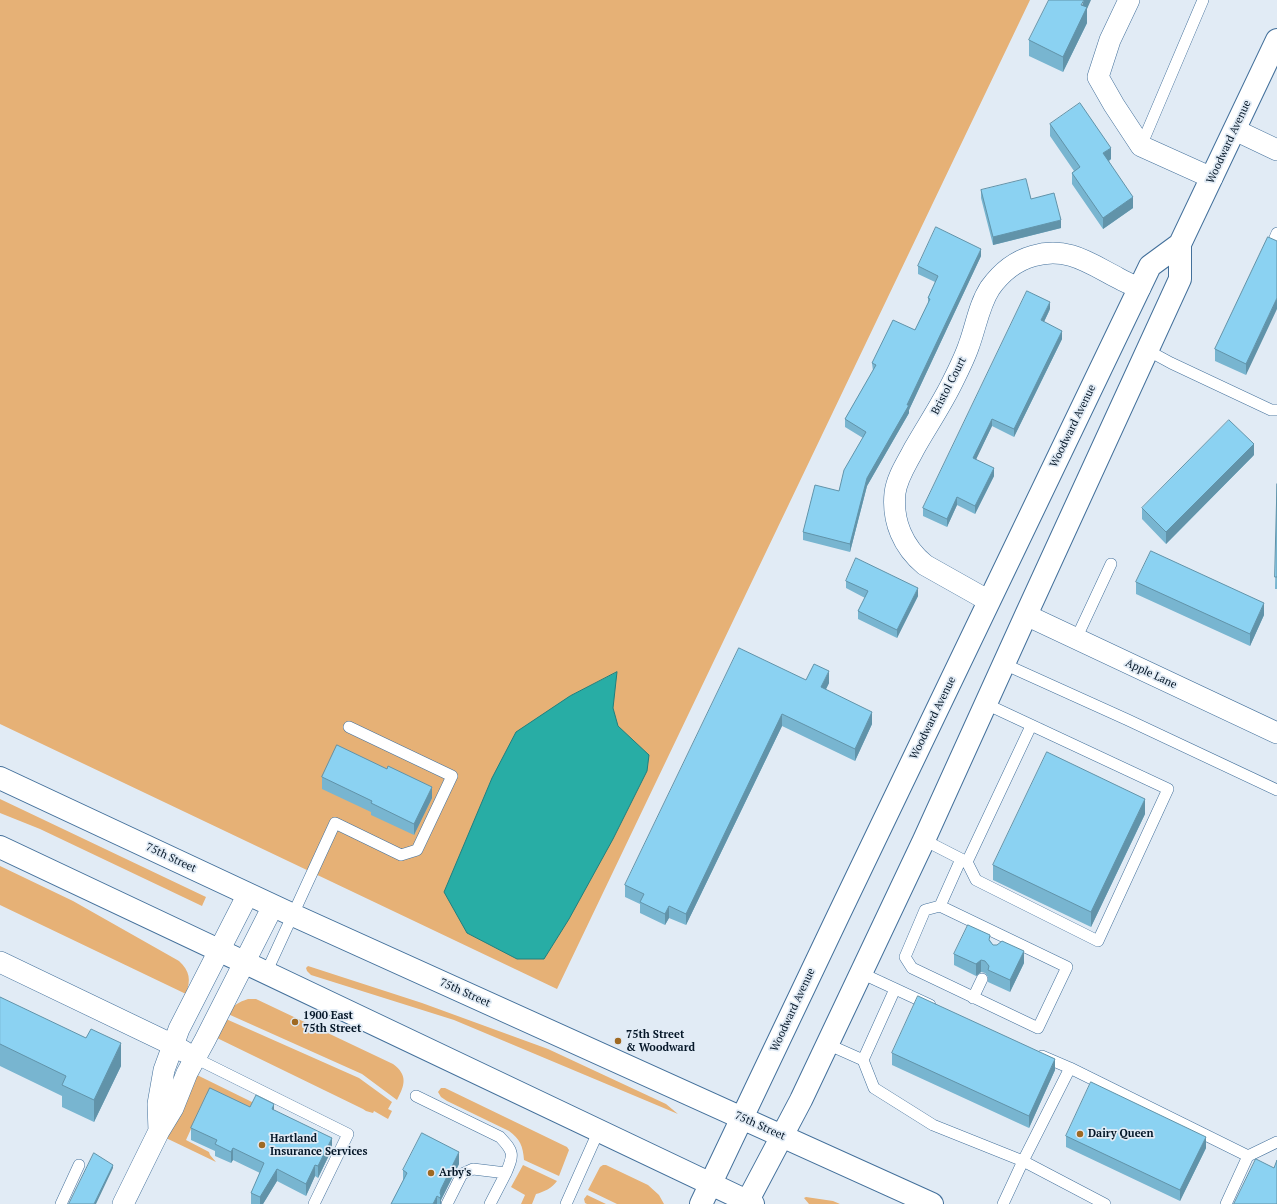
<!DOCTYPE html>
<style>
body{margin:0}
canvas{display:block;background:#e1ebf5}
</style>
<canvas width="1277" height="1204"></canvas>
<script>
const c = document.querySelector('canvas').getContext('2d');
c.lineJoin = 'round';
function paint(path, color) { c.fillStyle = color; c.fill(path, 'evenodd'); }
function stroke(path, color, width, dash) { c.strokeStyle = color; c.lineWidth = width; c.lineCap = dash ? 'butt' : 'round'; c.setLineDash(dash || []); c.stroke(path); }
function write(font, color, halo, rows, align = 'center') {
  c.font = font + ' "PT Serif",serif'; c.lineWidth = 3.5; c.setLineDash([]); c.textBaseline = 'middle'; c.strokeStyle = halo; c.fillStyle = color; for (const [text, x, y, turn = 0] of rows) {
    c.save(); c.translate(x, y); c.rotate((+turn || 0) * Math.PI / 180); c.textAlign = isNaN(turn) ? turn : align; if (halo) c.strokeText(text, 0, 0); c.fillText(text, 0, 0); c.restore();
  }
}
paint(new Path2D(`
 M 0,0 L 1030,0 L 557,989 L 0,724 Z
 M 0,799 L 206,897 L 202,906 L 40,829 L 0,813 Z
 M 0,866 L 73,901 L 179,961 C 190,971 191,980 186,994 L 0,905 Z
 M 308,966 L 422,1003 L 548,1049 L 666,1104 L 678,1114 L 454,1020 L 311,975 L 307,971 L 306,968 Z
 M 248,999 L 256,999 L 393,1064 C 408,1075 405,1085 397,1100 L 362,1074 L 228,1014 C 233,1005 239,1002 248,999 Z
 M 226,1019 L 359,1078 L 392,1102 L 388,1109 L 392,1111 L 388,1119 L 374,1111 L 373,1113 L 366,1111 L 363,1109 L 217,1038 Z
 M 197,1075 L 254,1103 L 249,1113 L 207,1094 L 186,1140 L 209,1152 L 210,1155 L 216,1162 L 166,1138 Z
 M 441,1088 L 445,1088 L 567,1147 L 569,1150 L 559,1176 L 524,1160 C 523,1146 520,1139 509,1131 L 447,1101 L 441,1097 L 438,1092 Z
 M 523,1165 L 557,1181 C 552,1188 544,1192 536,1194 L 532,1204 L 521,1204 L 525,1195 L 511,1187 Z
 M 603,1165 L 606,1165 L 648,1185 L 659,1195 L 664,1204 L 617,1204 L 588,1190 L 600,1167 Z
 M 587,1195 L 606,1204 L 587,1204 L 585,1203 L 584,1199 Z
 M 806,1197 L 833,1201 L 840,1204 L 809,1204 L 804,1198 Z`), '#e6b176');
const water = new Path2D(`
 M 617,672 L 613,708 L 618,726 L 649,755 L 647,771 L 613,839 L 569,919 L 544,959 L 517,959 L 467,933 L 444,892 L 492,778 L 516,732 L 570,696 Z`);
paint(water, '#28ada5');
stroke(water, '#1e8080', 1);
const service = new Path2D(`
 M 1141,146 L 1203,0
 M 1274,240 L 1277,233
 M 1147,350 L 1171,363 L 1271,410 L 1277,410
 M 1076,639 L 1111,564
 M 1004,664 L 1128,720 L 1277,790
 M 924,840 L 967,862 L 976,880 L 1098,941 L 1168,789 L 986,704
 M 967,862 L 1031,726
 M 940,906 L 1067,967 L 1038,1028 L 912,968 L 905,957 L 925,910 Z
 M 940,906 L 961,859
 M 266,973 L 335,823 L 401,855 L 417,850 L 452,776 L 349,727
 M 861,973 L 930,1005
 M 973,998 L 982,979
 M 827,1044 L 863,1060 L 895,989
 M 1042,1056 L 1070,1068 L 1248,1156 L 1277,1142
 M 195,1058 L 348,1134 L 314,1204
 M 863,1060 L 874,1088 L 933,1125 L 1023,1161 L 1070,1068
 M 416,1096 L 500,1137 C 514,1152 514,1154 506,1173
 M 61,1204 L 79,1165
 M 447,1204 L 462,1174 L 473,1169 L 506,1173 L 490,1204
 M 566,1204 L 599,1130
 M 1003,1204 L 1023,1161 L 1105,1204
 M 1226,1204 L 1248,1156`);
const minor = new Path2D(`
 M 1129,0 L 1110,40 L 1098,77 L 1114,105 L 1141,146 L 1212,178
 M 1235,130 L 1277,150
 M 989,601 L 925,565 C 903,547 892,521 895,493 C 897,477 907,463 914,449 C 927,426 942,404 953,381 C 959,369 965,357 969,345 C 976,326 979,305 990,288 C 1000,274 1015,261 1033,256 C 1067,246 1089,263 1118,278 C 1125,282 1132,285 1140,288
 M 1026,615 L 1277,733
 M 0,962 L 173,1045 L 185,1052
 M 159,1131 L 158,1104 L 164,1070 L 179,1029 L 248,894
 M 123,1204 L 159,1131 L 173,1108 L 187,1073 L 205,1040 L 273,906`);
const secondary = new Path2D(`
 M 0,778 L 293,915 L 932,1204
 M 0,847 C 251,966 503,1083 753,1204
 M 701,1204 L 839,914 L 1150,266 L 1180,244
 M 746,1204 L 801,1100 L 924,840 L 1026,615 L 1180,279 L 1180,244 L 1277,40`);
stroke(service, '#43709b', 12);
stroke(minor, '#43709b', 22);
stroke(secondary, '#43709b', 24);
stroke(service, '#fff', 11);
stroke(minor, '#fff', 21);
stroke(secondary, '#fff', 22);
paint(new Path2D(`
 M 1087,9 L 1087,23 L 1063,72 L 1029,56 L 1029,40 Z
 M 1050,124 L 1111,159 L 1109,161 L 1133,208 L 1103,229 L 1072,184 L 1072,173 L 1074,171 L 1050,136 Z
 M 981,190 L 1031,199 L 1061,228 L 993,245 L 981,198 Z
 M 1268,237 L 1246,375 L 1215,361 L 1215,349 Z
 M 981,256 L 909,410 L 909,413 L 867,486 L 850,552 L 803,540 L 803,532 L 839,491 L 863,438 L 845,427 L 845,419 L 873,371 L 872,363 L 915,330 L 928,304 L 928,298 L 935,282 L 918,274 L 918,266 Z
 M 1050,309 L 1044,322 L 1062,339 L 1014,437 L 992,426 L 976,459 L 994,476 L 975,514 L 957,505 L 947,527 L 923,516 L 923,508 Z
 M 1254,455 L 1166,544 L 1142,519 L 1142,508 Z
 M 1277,484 L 1277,589 L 1275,589 Z
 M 846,581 L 918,596 L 897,638 L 858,619 L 858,611 L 865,598 L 846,588 Z
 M 1136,582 L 1264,615 L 1250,646 L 1136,594 Z
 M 806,680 L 829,683 L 826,689 L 872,724 L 855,761 L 782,726 L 686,925 L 669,918 L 665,925 L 640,913 L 640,904 L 625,897 L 625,885 Z
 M 322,777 L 432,798 L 414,835 L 371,815 L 371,812 L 322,789 Z
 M 1145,814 L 1091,927 L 993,880 L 993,865 Z
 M 990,940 L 993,945 L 1024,963 L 1010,992 L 988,982 L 988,977 L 985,973 L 981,972 L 976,976 L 954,965 L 954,954 Z
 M 0,997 L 121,1066 L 94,1122 L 62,1107 L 62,1096 L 0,1066 Z
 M 892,1053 L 1055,1070 L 1029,1128 L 892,1065 Z
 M 250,1107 L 274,1110 L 332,1149 L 318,1178 L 315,1176 L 306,1196 L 277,1181 L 263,1204 L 251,1204 L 251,1193 L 260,1173 L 233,1160 L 231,1163 L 215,1156 L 215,1151 L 191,1140 L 191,1128 Z
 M 1066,1136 L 1206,1148 L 1180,1201 L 1066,1147 Z
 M 459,1164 L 441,1200 L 441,1204 L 391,1204 L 403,1181 L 403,1170 Z`), '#78b5d0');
paint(new Path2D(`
 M 1084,0 L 1091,0 L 1087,9 L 1087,23 L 1063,72 L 1063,57 Z
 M 1111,148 L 1111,159 L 1103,165 L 1103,153 Z
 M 1133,197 L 1133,208 L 1103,229 L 1103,218 Z
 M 1061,220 L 1061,228 L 993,245 L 993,237 Z
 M 981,249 L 981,256 L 909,410 L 909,413 L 867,486 L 850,552 L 850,544 L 867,478 L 907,405 Z
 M 1277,298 L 1277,309 L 1246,375 L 1246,364 Z
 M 1050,302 L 1050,309 L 1041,328 L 1041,320 Z
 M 1062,331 L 1062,339 L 1014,437 L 1014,429 Z
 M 992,419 L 992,426 L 973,466 L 973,458 Z
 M 1254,444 L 1254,455 L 1166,544 L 1166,532 Z
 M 994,468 L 994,476 L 975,514 L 975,506 Z
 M 957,497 L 957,505 L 947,527 L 947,519 Z
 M 918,588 L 918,596 L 897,638 L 897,630 Z
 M 1264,603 L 1264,615 L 1250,646 L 1250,634 Z
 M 829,671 L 829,683 L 821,699 L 821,687 Z
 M 872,712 L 872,724 L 855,761 L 855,749 Z
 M 782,714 L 782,726 L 686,925 L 686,914 Z
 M 432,787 L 432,798 L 414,835 L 414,824 Z
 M 1145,799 L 1145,814 L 1091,927 L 1091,912 Z
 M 669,906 L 669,918 L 665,925 L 665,914 Z
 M 1024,951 L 1024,963 L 1010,992 L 1010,980 Z
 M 981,960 L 981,972 L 976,976 L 976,964 Z
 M 121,1043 L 121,1066 L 94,1122 L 94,1100 Z
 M 1055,1059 L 1055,1070 L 1029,1128 L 1029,1116 Z
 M 274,1104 L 274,1116 L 272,1109 Z
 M 1206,1137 L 1206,1148 L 1180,1201 L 1180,1190 Z
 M 332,1138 L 332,1149 L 318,1178 L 318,1166 Z
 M 233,1148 L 233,1160 L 231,1163 L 231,1152 Z
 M 459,1152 L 459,1164 L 441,1200 L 441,1204 L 440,1204 L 440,1193 L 441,1189 Z
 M 113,1165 L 113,1168 L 96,1204 L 94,1204 Z
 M 315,1165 L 315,1176 L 306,1196 L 306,1184 Z
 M 277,1169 L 277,1181 L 263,1204 L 260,1204 L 260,1197 Z
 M 437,1196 L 437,1204 L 433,1204 Z`), '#6193a9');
const building = new Path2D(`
 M 1049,0 L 1084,0 L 1081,5 L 1087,7 L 1063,57 L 1029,40 Z
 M 1080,103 L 1111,148 L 1103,153 L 1133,197 L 1103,218 L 1072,173 L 1080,167 L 1050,124 Z
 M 1026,179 L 1031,199 L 1054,193 L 1061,220 L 993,237 L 981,190 Z
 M 936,227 L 981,249 L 907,405 L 909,405 L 867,478 L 850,544 L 803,532 L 815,485 L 839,491 L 844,470 L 866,432 L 845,419 L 876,365 L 872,363 L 893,320 L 915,330 L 930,299 L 928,298 L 938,276 L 918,266 Z
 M 1268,237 L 1277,241 L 1277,298 L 1246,364 L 1215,349 Z
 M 1027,291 L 1050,302 L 1041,320 L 1062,331 L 1014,429 L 992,419 L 973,458 L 994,468 L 975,506 L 957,497 L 947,519 L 923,508 Z
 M 1229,420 L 1254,444 L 1166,532 L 1142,508 Z
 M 1277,484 L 1277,577 L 1275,577 Z
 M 1151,551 L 1264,603 L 1250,634 L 1136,582 Z
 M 856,558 L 918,588 L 897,630 L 858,611 L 868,591 L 846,581 Z
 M 739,648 L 806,680 L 814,664 L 829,671 L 821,687 L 872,712 L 855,749 L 782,714 L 686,914 L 669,906 L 665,914 L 640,902 L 644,894 L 625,885 Z
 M 337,745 L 387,769 L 388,766 L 432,787 L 414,824 L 371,803 L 372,801 L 322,777 Z
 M 1047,752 L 1145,799 L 1091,912 L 993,865 Z
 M 968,925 L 990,935 L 989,940 L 993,945 L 997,945 L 1002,941 L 1024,951 L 1010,980 L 988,970 L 989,966 L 985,961 L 981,960 L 976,964 L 954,954 Z
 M 918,996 L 1055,1059 L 1029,1116 L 892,1053 Z
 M 0,997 L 86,1038 L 91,1029 L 121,1043 L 94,1100 L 62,1085 L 66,1076 L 0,1044 Z
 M 1091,1082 L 1206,1137 L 1180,1190 L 1066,1136 Z
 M 210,1088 L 250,1107 L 256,1095 L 274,1104 L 272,1109 L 332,1138 L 318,1166 L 315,1165 L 306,1184 L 277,1169 L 260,1197 L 251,1193 L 264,1163 L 233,1148 L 231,1152 L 215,1144 L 217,1140 L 191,1128 Z
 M 422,1133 L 459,1152 L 441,1189 L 440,1193 L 441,1196 L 440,1198 L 437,1196 L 433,1204 L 391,1204 L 407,1173 L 403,1170 Z
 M 94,1153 L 113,1165 L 94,1204 L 69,1204 Z
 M 1256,1159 L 1274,1168 L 1277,1160 L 1277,1204 L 1234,1204 Z`);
paint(building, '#8bd2f2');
stroke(building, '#6193a9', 1);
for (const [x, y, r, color] of [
 [295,1022,4,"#9f6922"],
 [618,1041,4,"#9f6922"],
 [1080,1134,4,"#9f6922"],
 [262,1145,4,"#9f6922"],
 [431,1173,4,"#9f6922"]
]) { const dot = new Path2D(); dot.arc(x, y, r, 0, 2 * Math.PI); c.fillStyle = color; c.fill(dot); stroke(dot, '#e1ebf5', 1.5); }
write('11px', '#051728', '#e1ebf5', [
 ["Woodward Avenue",1229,142,-65],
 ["Bristol Court",949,386,-63],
 ["Woodward Avenue",1073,426,-64],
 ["Apple Lane",1151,674,25],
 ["Woodward Avenue",933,718,-64],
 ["75th Street",171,858,25],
 ["75th Street",465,993,24],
 ["Woodward Avenue",793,1010,-65],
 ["75th Street",760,1126,24]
]);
write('bold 11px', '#051728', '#e1ebf5', [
 ["1900 East",303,1016],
 ["75th Street",303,1029],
 ["75th Street",626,1035],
 ["& Woodward",626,1048],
 ["Dairy Queen",1088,1134],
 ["Hartland",270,1139],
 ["Insurance Services",270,1152],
 ["Arby's",439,1173]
], 'left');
</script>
